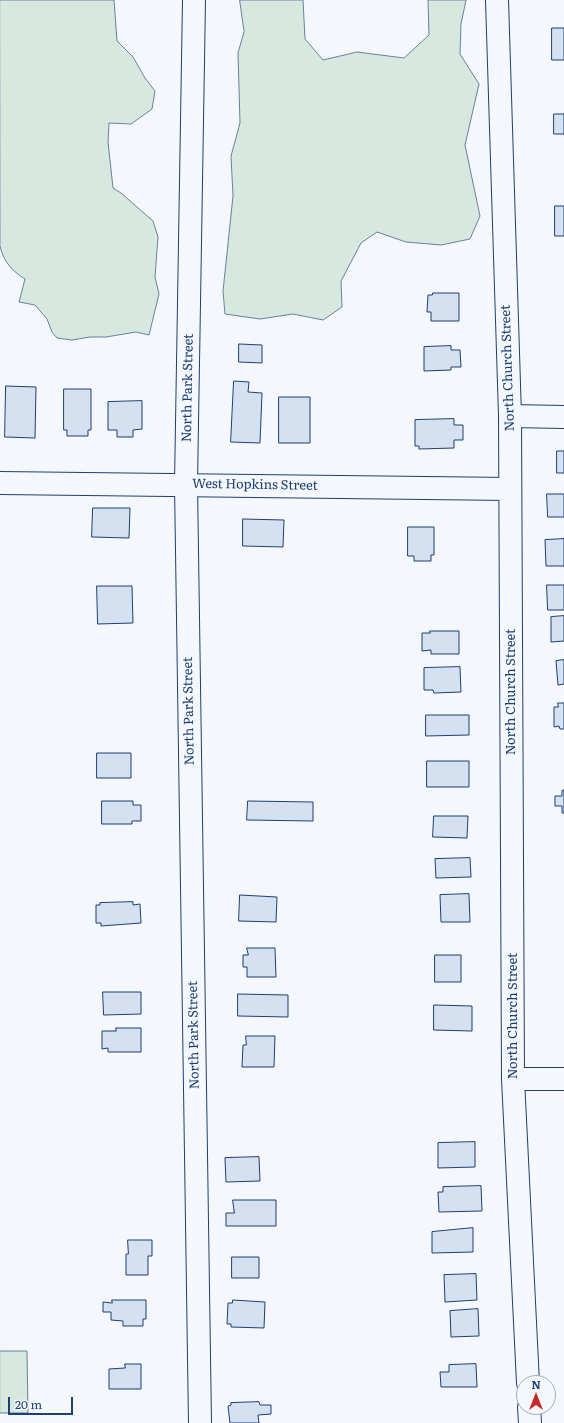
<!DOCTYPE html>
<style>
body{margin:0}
#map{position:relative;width:564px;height:1423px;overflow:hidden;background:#f4f7fb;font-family:Literata,serif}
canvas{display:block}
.north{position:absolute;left:516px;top:1375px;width:40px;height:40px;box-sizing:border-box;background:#f4f7fb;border:1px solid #9eadc5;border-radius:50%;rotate:0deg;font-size:11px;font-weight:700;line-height:16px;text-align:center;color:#1d3f73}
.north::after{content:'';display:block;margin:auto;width:14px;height:18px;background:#c62828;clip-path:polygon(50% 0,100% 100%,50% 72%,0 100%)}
.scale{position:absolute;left:8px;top:1397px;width:65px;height:18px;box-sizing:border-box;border:2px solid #1d3f73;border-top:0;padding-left:5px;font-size:12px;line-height:14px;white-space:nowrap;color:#1d3f73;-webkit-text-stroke:3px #f4f7fb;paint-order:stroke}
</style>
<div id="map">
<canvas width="564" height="1423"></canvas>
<div class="north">N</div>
<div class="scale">20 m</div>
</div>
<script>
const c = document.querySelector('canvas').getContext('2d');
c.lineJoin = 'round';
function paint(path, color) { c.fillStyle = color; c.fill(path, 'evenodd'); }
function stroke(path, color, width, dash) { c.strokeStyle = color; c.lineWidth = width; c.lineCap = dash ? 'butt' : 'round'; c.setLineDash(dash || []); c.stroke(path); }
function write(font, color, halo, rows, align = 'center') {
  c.font = font + ' Literata,serif'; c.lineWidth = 3; c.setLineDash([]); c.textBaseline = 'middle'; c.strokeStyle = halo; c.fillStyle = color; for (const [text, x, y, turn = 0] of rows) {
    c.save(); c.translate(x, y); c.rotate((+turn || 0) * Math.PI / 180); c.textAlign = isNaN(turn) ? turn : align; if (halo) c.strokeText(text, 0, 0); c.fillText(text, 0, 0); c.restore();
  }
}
const green = new Path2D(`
 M 0,0 L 114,0 L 117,41 L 133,57 L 145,78 L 155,91 L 152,109 L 131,124 L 109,123 L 108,142 L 113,188 L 121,193 L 153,221 L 158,237 L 155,277 L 159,294 L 149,335 L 136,332 L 106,337 L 90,337 L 72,340 L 57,338 L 52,332 L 47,319 L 35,305 L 19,302 L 25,279 C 12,271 3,261 0,246 Z
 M 240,0 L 303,0 L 305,39 L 323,60 L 357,52 L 404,58 L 429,35 L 428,0 L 466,0 L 461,24 L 460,54 L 479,84 L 465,145 L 480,216 L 470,239 L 441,245 L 406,242 L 377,232 L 361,243 L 341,281 L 342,307 L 323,320 L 293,314 L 260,319 L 225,314 L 223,291 L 233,196 L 231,156 L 240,123 L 238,53 L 244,32 Z
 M 0,1351 L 27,1351 L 28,1413 L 0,1413 Z`);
paint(green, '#d7e8df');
stroke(green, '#687fa3', 1);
const building = new Path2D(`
 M 552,28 L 564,28 L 564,60 L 552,60 Z
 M 554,114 L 564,114 L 564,134 L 554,134 Z
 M 555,206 L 564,206 L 564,236 L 555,236 Z
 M 433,293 L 459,293 L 459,321 L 431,321 L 431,312 L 427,312 L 428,295 L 432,295 Z
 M 239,344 L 262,345 L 262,363 L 239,362 Z
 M 451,346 L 451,350 L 460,350 L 461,367 L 451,367 L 451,370 L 424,371 L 424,347 Z
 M 234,381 L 249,382 L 248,392 L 262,393 L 260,443 L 231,442 Z
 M 6,386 L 36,387 L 35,438 L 5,437 Z
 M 64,389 L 91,389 L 91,430 L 88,430 L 88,436 L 67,436 L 67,430 L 64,430 Z
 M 279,397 L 310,397 L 310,443 L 279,443 Z
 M 142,401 L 142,429 L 133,430 L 133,437 L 117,437 L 117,430 L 108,430 L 108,402 Z
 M 454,419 L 454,425 L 463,425 L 463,440 L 454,440 L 454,448 L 419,449 L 419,446 L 415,446 L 415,420 Z
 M 557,451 L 564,451 L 564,473 L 557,473 Z
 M 547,494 L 564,494 L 564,517 L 548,517 Z
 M 93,508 L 130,508 L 129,538 L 92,537 Z
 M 243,519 L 284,520 L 283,547 L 243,546 Z
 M 408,527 L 434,527 L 434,555 L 431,555 L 431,561 L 414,561 L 414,556 L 408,556 Z
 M 564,539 L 564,566 L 546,566 L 545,540 Z
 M 547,585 L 564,585 L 564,610 L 548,610 Z
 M 97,586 L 132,586 L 133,623 L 98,624 Z
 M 564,616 L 564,641 L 551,642 L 551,617 Z
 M 430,631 L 459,631 L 459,654 L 431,654 L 431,650 L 422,651 L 422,633 L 430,633 Z
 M 564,660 L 564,684 L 558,685 L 556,661 Z
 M 460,667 L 461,692 L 434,693 L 433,690 L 424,690 L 424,668 Z
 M 558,703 L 564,703 L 564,729 L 560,729 L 559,726 L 554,727 L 554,707 L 558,707 Z
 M 426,715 L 469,715 L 469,735 L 426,736 Z
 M 97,753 L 131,753 L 131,778 L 97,778 Z
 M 427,761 L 469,761 L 469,787 L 427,787 Z
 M 564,790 L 564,813 L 562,813 L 562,806 L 555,806 L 555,796 L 562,796 L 562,791 Z
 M 102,801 L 133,801 L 133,805 L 141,805 L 141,821 L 132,821 L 132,824 L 102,824 Z
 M 248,801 L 313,802 L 313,821 L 247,820 Z
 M 434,816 L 468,816 L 467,838 L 433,837 Z
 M 470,858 L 471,877 L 436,878 L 435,859 Z
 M 469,894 L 470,922 L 441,922 L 440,895 Z
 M 240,895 L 277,897 L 276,922 L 239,921 Z
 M 133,902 L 133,905 L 140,904 L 141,923 L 101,926 L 101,923 L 96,923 L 96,905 L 100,905 L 100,903 Z
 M 247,948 L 275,948 L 276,977 L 247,977 L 247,967 L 243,967 L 243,955 L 248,955 Z
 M 435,955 L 461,955 L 461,982 L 435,982 Z
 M 103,992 L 141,992 L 141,1014 L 104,1015 Z
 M 238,994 L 288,995 L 288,1017 L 238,1016 Z
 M 434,1005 L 472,1006 L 472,1031 L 434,1030 Z
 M 116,1028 L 141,1028 L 141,1052 L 108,1052 L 108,1048 L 102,1049 L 102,1031 L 116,1031 Z
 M 246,1036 L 275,1036 L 274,1067 L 242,1067 L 243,1045 L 246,1045 Z
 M 475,1142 L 475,1167 L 438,1168 L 438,1143 Z
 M 259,1157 L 260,1181 L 226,1182 L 225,1158 Z
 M 481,1186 L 482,1211 L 439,1212 L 438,1192 L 443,1192 L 443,1187 Z
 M 233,1200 L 276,1200 L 276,1226 L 226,1226 L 226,1213 L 234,1213 Z
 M 473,1228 L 473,1252 L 432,1253 L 432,1232 Z
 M 128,1240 L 152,1240 L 152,1256 L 148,1256 L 148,1275 L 126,1275 L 126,1254 L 128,1254 Z
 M 232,1257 L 259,1257 L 259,1278 L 232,1278 Z
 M 476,1274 L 477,1300 L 445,1302 L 444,1275 Z
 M 112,1300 L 146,1300 L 146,1319 L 143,1319 L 143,1326 L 123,1326 L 123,1321 L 111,1320 L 111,1312 L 103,1312 L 103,1302 L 112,1303 Z
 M 233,1300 L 265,1302 L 264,1328 L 231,1327 L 231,1324 L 227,1324 L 228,1303 L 232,1303 Z
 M 478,1309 L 479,1336 L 451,1337 L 450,1311 Z
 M 125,1364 L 141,1364 L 141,1389 L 109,1389 L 109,1369 L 125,1368 Z
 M 476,1364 L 477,1387 L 441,1387 L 440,1372 L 449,1372 L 449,1365 Z
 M 259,1402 L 260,1405 L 271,1405 L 271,1414 L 258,1415 L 259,1423 L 230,1423 L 228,1406 L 231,1405 L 231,1403 Z`);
paint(building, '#d5e0f0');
stroke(building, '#1d3f73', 1);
const minor = new Path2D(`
 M 497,0 L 510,416 L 513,1079 L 528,1383
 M 510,416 L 564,417
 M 0,483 L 510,489
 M 513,1079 L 564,1079
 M 529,1407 L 530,1423`);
const major = new Path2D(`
 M 186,484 L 200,1423`);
const highway = new Path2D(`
 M 186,484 L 194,0`);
stroke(minor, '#1d3f73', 24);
stroke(major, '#1d3f73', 24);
stroke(highway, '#1d3f73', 24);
stroke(minor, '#f4f7fb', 22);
stroke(major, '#f4f7fb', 22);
stroke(highway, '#f4f7fb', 22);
write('13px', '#1d3f73', '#f4f7fb', [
 ["North Church Street",508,368,-92],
 ["North Park Street",188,388,-89],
 ["West Hopkins Street",255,485,1],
 ["North Church Street",511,692,-90],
 ["North Park Street",189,711,-91],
 ["North Church Street",513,1016,-90],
 ["North Park Street",194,1035,-91]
]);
</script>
